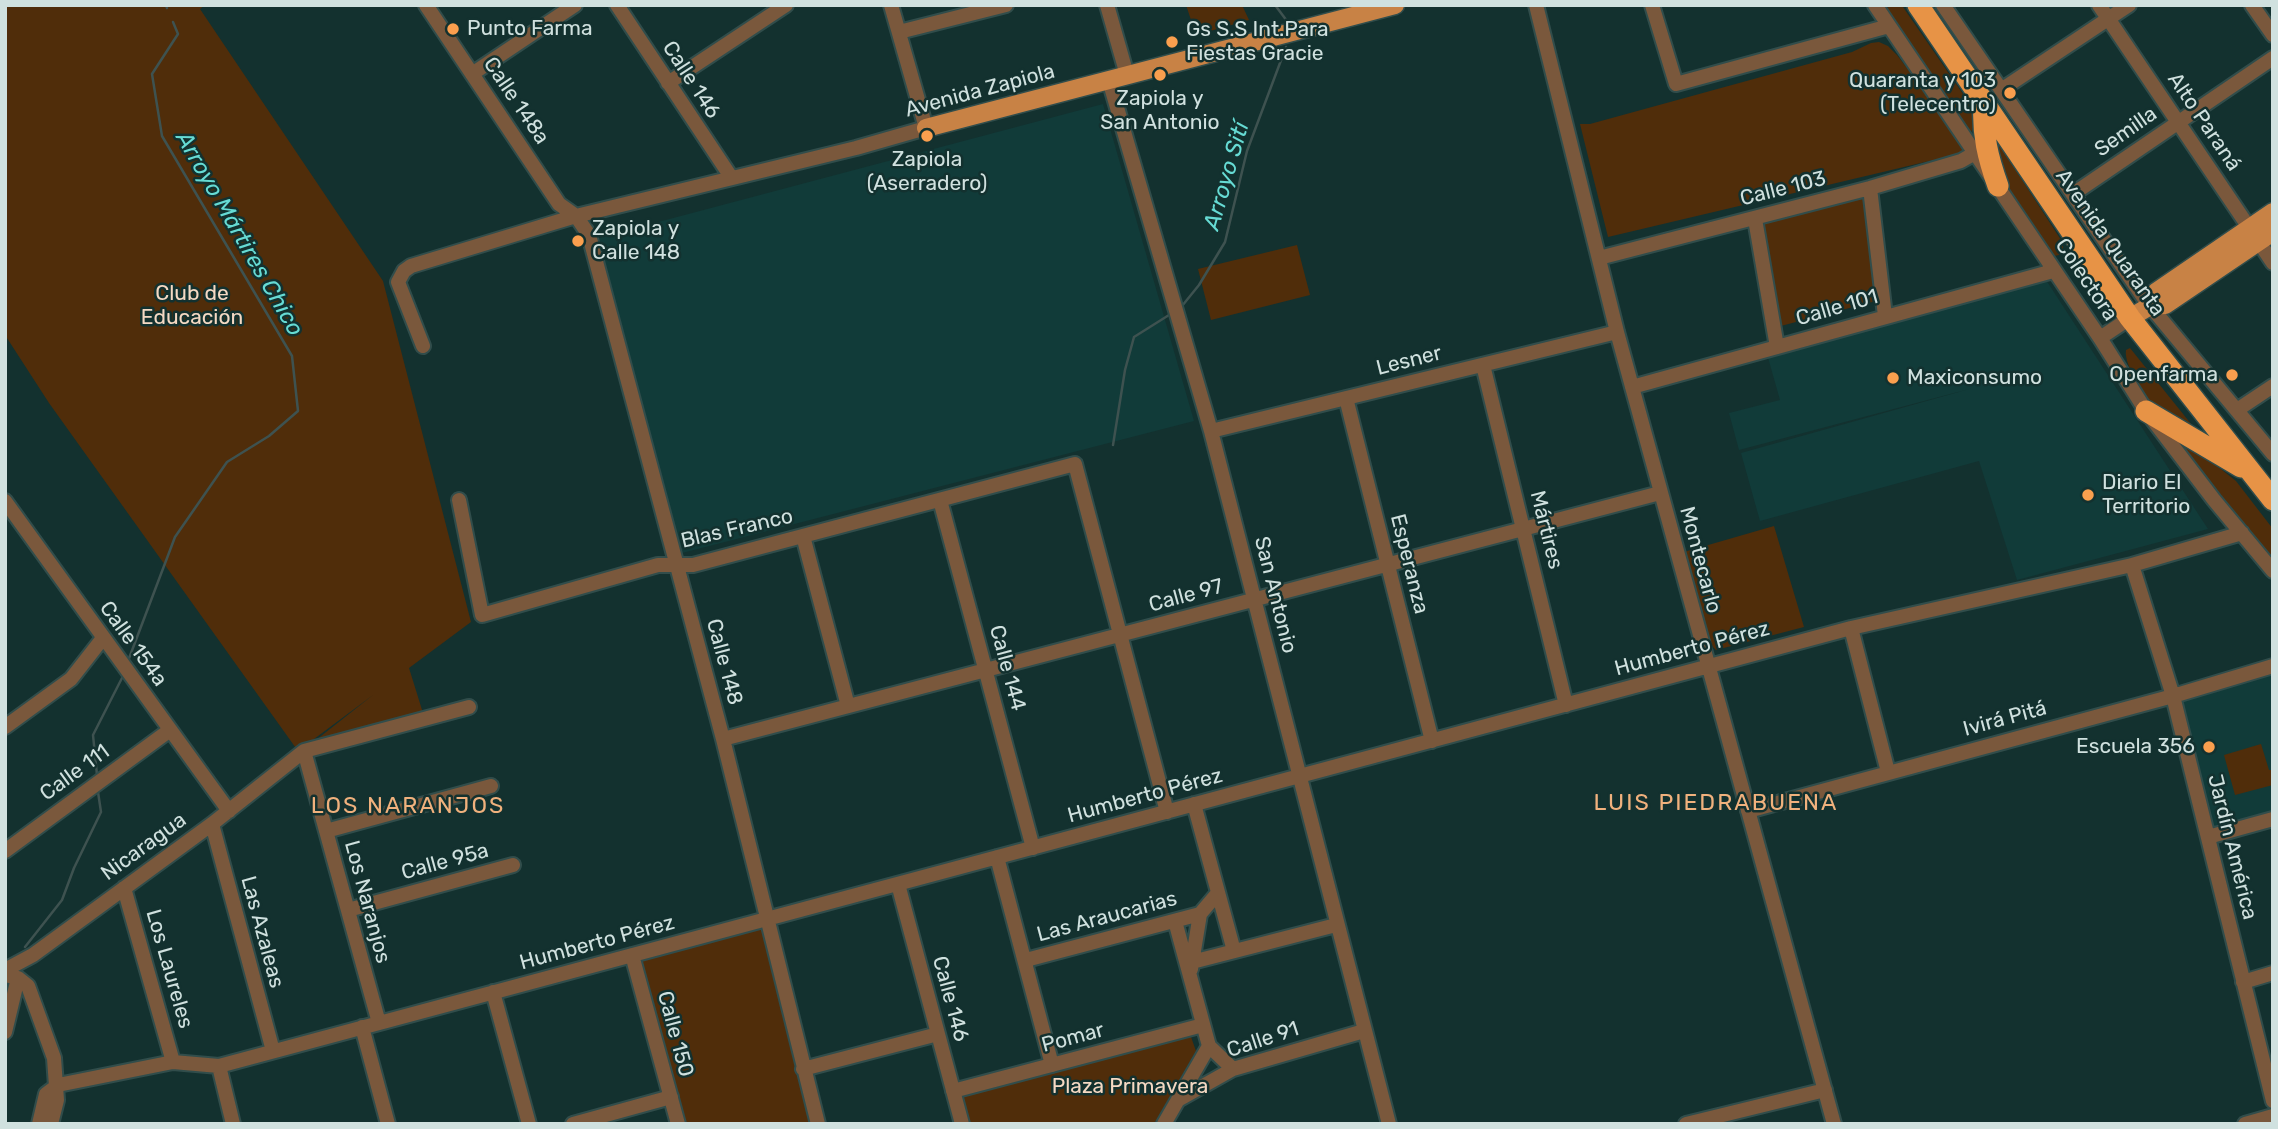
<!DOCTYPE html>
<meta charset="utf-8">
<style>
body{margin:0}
#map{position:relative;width:2278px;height:1129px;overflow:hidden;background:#13312f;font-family:Rubik,sans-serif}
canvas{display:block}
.frame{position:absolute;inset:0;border:7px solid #d0e1df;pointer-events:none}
</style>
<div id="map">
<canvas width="2278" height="1129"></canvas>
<div class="frame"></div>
</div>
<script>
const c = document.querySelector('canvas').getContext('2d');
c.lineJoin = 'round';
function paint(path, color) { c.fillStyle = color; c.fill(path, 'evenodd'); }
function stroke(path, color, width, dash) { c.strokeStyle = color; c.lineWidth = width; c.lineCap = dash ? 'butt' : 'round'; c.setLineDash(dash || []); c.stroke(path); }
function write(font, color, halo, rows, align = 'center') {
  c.font = font + ' Rubik,sans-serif'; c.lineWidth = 5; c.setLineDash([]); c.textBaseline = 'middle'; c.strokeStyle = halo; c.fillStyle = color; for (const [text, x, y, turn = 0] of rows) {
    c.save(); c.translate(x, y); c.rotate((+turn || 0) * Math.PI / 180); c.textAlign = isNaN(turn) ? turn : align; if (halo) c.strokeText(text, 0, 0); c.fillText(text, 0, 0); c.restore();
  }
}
paint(new Path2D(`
 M 1103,104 L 1194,421 L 682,553 L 598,238 Z
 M 2046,280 L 2208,529 L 2017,580 L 1979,461 L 1760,521 L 1741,453 L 1973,388 L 1739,450 L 1729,413 L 1780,400 L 1767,354 Z
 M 2273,672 L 2273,816 L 2202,833 L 2166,699 Z`), '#113b39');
paint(new Path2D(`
 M 5,5 L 205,5 L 200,9 L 383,281 L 471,622 L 409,668 L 423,713 L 316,740 L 373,695 L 298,751 L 49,403 L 5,335 Z
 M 1186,5 L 1242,5 L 1249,20 L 1196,35 Z
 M 1888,5 L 1903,7 L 1974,110 L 1974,126 L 1969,136 L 1887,13 Z
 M 1879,42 L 1888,46 L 1897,55 L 1961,139 C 1969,158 1955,155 1942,158 L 1608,237 L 1580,124 L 1590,124 L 1852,52 L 1871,43 Z
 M 1992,138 L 1998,143 L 2063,243 L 2063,251 L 2059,255 L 2054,256 L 1999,179 Z
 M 1862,190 L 1876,301 L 1777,327 L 1753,217 Z
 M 1297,245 L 1310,295 L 1211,320 L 1198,269 Z
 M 2130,348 L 2204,440 C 2191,432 2172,424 2160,413 C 2149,402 2123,366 2126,350 Z
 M 2183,439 L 2236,481 L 2273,529 L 2273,559 L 2188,454 L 2180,443 Z
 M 1774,526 L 1804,627 L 1716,650 L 1707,641 L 1684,552 Z
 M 2261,744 L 2269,770 L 2271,770 L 2273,785 L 2235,795 L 2224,755 Z
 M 762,926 L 814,1124 L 682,1124 L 638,958 Z
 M 1190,1034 L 1196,1051 L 1154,1124 L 967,1124 L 959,1093 Z`), '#502d0a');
stroke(new Path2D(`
 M 166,5 L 167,8
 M 1275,5 L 1290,25
 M 1182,306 L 1199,285 L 1225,242 L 1247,151 L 1286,47
 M 1113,445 L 1125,370 L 1134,337 L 1169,315
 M 128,661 L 175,537 L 227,462 L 269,436 L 298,411 L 292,356 L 162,136 L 152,74 L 178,34 L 173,22
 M 97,775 L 93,735 L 123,676
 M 25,947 L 62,900 L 74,868 L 101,812 L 98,792`), '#3e5250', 2.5);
const minor = new Path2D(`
 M 426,5 L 559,204 L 576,216 L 589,235 L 723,739 L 818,1124
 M 617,5 L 731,177
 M 1107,5 L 1127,75
 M 1536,5 L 1617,332 L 1834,1124
 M 1652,5 L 1676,84 L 1889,26
 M 1875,5 L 2100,338 L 2146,411 L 2214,500 L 2273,571
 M 1943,5 L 2146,301 L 2273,454
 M 2099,5 L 2273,263
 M 2252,5 L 2273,35
 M 899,32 L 1006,5
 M 472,74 L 575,5
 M 1109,80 L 1211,431 L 1389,1124
 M 668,83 L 786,5
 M 2001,90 L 2129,5
 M 1870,188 L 1885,316
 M 2073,194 L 2273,58
 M 1755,219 L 1777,347
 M 1599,258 L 1870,188 L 1961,161 L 1975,153
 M 2100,338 L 2130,318
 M 423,346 L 398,282 L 404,271 L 411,266 L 576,216 L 856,148 L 926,128 L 891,5
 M 1483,365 L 1566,705
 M 1632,387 L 2053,271
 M 1346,398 L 1432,741
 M 2237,410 L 2273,386
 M 1211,431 L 1617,332
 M 459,500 L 482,615 L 658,565 L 693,565 L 1075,464 L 1167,812
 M 940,500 L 1033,848
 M 5,501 L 229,811
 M 803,536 L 848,706
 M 2132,565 L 2173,696 L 2273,1101
 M 1851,628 L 1888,772
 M 5,727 L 71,679 L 103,638
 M 723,739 L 1660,493
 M 304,751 L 379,1023
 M 1194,804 L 1234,951
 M 1748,811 L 2173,696 L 2273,666
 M 212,824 L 273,1051
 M 326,831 L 491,786
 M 2208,837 L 2273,819
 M 5,851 L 170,730
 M 997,857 L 1052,1065
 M 898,884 L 962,1124
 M 124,888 L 173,1062
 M 348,910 L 513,865
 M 1175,921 L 1209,1046 L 1233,1069
 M 632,955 L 678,1124
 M 1026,960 L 1200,914
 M 1192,962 L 1336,925
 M 1191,969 L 1200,914 L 1217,894
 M 5,970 L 33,955 L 212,824 L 304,751 L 469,707
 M 5,975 L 18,978 L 28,986 L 54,1058 L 57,1100 L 51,1124
 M 2243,982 L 2273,973
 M 493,992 L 529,1124
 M 362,1027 L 388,1124
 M 5,1032 L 18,978
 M 219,1066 L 233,1124
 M 803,1069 L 938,1034
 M 953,1091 L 1203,1025
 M 1178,1100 L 1233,1069 L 1364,1031
 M 39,1124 L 46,1094 L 58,1085 L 173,1062 L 219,1066 L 1851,628 L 2132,565 L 2242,533
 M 573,1124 L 671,1097
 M 1164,1124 L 1209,1046
 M 1686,1124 L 1825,1090
 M 2245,1124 L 2273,1116`);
const major = new Path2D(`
 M 926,128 L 1395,5
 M 2150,306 L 2156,292 L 2273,212
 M 2130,318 L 2150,306 L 2165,305 L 2273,232`);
const highway = new Path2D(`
 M 1918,5 L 2130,318 L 2273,500
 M 1984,104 C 1982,134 1988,158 1998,186
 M 2146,411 L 2241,467`);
stroke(minor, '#314d4b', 18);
stroke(major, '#314d4b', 21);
stroke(highway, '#314d4b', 24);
stroke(minor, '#7a583c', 14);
stroke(major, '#c88245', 18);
stroke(highway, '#e79346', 21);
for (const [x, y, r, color] of [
 [453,29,7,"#fa9f4e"],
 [1172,42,7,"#fa9f4e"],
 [1160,75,7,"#fa9f4e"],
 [2010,93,7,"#fa9f4e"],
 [927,136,7,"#fa9f4e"],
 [578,241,7,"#fa9f4e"],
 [2232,375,7,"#fa9f4e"],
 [1893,378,7,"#fa9f4e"],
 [2088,495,7,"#fa9f4e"],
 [2209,747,7,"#fa9f4e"]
]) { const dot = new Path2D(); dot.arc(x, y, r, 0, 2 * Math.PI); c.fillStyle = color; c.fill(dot); stroke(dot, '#13312f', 2.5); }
write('21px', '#d0e1df', '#13312f', [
 ["Punto Farma",467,29],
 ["Gs S.S Int.Para",1186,30],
 ["Fiestas Gracie",1186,54],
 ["Quaranta y 103",1996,81,"right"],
 ["(Telecentro)",1996,105,"right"],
 ["Zapiola y",1160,99,"center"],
 ["San Antonio",1160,123,"center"],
 ["Zapiola",927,160,"center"],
 ["(Aserradero)",927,184,"center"],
 ["Zapiola y",592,229],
 ["Calle 148",592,253],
 ["Openfarma",2218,375,"right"],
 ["Maxiconsumo",1907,378],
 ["Diario El",2102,483],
 ["Territorio",2102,507],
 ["Escuela 356",2195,747,"right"]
], 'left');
write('21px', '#d0e1df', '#13312f', [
 ["Calle 146",691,80,57],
 ["Avenida Zapiola",980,91,-15],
 ["Calle 148a",516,101,56],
 ["Alto Paraná",2204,122,56],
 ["Semilla",2126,132,-35],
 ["Calle 103",1783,189,-14],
 ["Avenida Quaranta",2110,243,55],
 ["Colectora",2086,280,56],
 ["Calle 101",1837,308,-16],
 ["Lesner",1409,361,-14],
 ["Blas Franco",737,529,-13],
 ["Mártires",1546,530,76],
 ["Montecarlo",1700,560,75],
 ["Esperanza",1409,564,76],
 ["San Antonio",1275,595,76],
 ["Calle 97",1186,596,-15],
 ["Calle 154a",133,644,54],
 ["Humberto Pérez",1692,649,-15],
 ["Calle 148",724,662,75],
 ["Calle 144",1007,668,75],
 ["Ivirá Pitá",2005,719,-15],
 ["Calle 111",75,773,-36],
 ["Humberto Pérez",1145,796,-15],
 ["Nicaragua",144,847,-36],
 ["Jardín América",2232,847,76],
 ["Calle 95a",445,862,-15],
 ["Los Naranjos",367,902,75],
 ["Las Araucarias",1107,917,-15],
 ["Las Azaleas",262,932,75],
 ["Humberto Pérez",597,943,-15],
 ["Los Laureles",169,969,74],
 ["Calle 146",950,999,75],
 ["Calle 150",675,1034,75],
 ["Pomar",1073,1038,-15],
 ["Calle 91",1263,1040,-18]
]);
write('21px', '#f5d9c3', '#13312f', [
 ["Club de",192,294],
 ["Educación",192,318],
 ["Plaza Primavera",1130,1087]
]);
write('italic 23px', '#66dbd4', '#13312f', [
 ["Arroyo Sití",1227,176,-74],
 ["Arroyo Mártires Chico",239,234,60]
]);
c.letterSpacing = '2px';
write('23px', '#f0b17d', '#13312f', [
 ["LUIS PIEDRABUENA",1716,803],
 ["LOS NARANJOS",408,806]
]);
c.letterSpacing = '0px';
</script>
